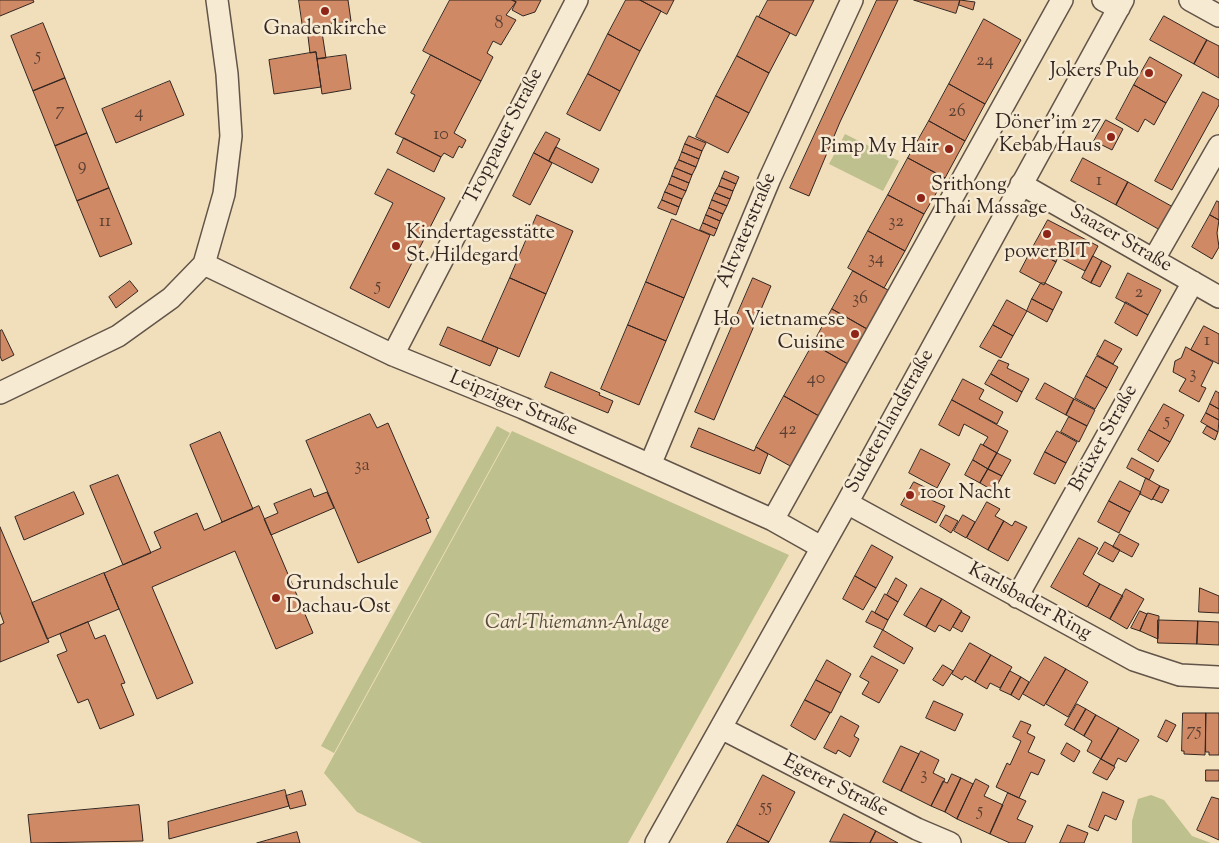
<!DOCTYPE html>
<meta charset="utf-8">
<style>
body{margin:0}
canvas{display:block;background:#f1dfbb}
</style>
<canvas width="1219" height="843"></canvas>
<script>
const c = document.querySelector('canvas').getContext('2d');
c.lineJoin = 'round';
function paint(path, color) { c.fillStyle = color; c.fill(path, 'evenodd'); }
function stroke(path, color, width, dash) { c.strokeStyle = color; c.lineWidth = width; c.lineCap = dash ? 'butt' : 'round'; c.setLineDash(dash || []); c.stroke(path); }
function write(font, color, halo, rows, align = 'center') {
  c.font = font + ' "Sorts Mill Goudy",serif'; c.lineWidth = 5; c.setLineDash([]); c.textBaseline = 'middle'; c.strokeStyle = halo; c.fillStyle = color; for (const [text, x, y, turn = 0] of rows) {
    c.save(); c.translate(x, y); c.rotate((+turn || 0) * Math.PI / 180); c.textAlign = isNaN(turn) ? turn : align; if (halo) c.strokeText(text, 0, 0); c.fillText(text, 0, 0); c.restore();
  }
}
paint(new Path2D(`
 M 845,134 L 899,161 L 883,191 L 829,164 Z
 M 497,426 L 510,433 L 334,753 L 321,746 Z
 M 512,431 L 789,555 L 628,843 L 422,843 L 357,812 L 324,773 Z
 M 1151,795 L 1164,800 L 1192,836 L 1211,843 L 1132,843 L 1132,821 L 1138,799 Z`), '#bec08d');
const building = new Path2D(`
 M 0,0 L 33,0 L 34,2 L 0,16 Z
 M 299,0 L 348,0 L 351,21 L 303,28 Z
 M 450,0 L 512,0 L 516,2 L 506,15 L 516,20 L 501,45 L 493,41 L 487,53 L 493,57 L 481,81 L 423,51 Z
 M 512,0 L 541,0 L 535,12 L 523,16 L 512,10 L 516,2 Z
 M 626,0 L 640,0 L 661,11 L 640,51 L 608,34 Z
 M 640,0 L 674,0 L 667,14 Z
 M 768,0 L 814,0 L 796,36 L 759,17 Z
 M 877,0 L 898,0 L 840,122 L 809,196 L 790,188 Z
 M 914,0 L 960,0 L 956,13 Z
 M 960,0 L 975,2 L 973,10 L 959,5 Z
 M 757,16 L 790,33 L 769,73 L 737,56 Z
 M 1164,16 L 1207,40 L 1194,64 L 1150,40 Z
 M 984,19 L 1021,40 L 985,104 L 949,84 Z
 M 43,23 L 65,78 L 33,91 L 11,36 Z
 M 321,26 L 326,58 L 317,59 L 316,52 L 310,53 L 307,28 Z
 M 608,34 L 640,51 L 620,91 L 588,74 Z
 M 1207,40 L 1219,46 L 1219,78 L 1194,64 Z
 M 316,52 L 321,87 L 274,94 L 269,60 Z
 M 346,55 L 351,89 L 322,94 L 317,59 Z
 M 431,55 L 481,81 L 454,133 L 466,140 L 462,148 L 459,146 L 453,158 L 444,153 L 441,157 L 395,134 L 415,95 L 411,93 Z
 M 737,56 L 769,73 L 749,113 L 716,96 Z
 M 1150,57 L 1182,75 L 1166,103 L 1134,85 Z
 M 588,74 L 620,91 L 600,131 L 567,114 Z
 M 65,78 L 87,133 L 55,146 L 33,91 Z
 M 170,81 L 184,115 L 116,143 L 102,109 Z
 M 949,84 L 985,104 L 965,141 L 929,121 Z
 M 1134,85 L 1166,103 L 1154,125 L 1145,119 L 1138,132 L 1116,119 Z
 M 1203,92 L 1219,100 L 1219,105 L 1172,190 L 1155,181 Z
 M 716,96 L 749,113 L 728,153 L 696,137 Z
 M 1106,120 L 1123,129 L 1112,150 L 1094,141 Z
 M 929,121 L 965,141 L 945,178 L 908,158 Z
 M 546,132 L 560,139 L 549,161 L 534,153 Z
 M 87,133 L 109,188 L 77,201 L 55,146 Z
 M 689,136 L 706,143 L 702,151 L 685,144 Z
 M 404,138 L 441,157 L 434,172 L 397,153 Z
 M 685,144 L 702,151 L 699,159 L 682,152 Z
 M 556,147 L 599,169 L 592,183 L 549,161 Z
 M 682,152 L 699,159 L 696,167 L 679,160 Z
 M 534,153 L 552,163 L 530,205 L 513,196 Z
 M 908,158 L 945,178 L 924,214 L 888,195 Z
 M 1083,158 L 1128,182 L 1116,205 L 1071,181 Z
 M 679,160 L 696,167 L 692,175 L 675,168 Z
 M 675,168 L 692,175 L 689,183 L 672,176 Z
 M 388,169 L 445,198 L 389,308 L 350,288 L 393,203 L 375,194 Z
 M 725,171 L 739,177 L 736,184 L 722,178 Z
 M 672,176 L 689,183 L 686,191 L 669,184 Z
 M 722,178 L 736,184 L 733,191 L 719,186 Z
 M 1128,182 L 1173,207 L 1160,230 L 1116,205 Z
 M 669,184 L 686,191 L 682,199 L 665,192 Z
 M 719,186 L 733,191 L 730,199 L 715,193 Z
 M 109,188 L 132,244 L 100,257 L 77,201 Z
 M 665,192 L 682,199 L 679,207 L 662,200 Z
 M 715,193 L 730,199 L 727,206 L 712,200 Z
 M 888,195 L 924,214 L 905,251 L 868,231 Z
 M 662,200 L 679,207 L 676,215 L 658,208 Z
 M 712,200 L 727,206 L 723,214 L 709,208 Z
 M 1217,201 L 1219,202 L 1219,220 L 1210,215 Z
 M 709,208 L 723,214 L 720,221 L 706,215 Z
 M 537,215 L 573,231 L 546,294 L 510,278 Z
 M 706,215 L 720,221 L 717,229 L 703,223 Z
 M 1210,215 L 1219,220 L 1217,233 L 1219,247 L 1212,259 L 1192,247 Z
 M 672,219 L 710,235 L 684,298 L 646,282 Z
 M 1048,220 L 1098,246 L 1085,271 L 1058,257 L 1056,262 L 1032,249 Z
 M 703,223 L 717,229 L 714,236 L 700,230 Z
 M 868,231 L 905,251 L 884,288 L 848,268 Z
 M 1032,249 L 1056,262 L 1044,285 L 1020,272 Z
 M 1093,256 L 1102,261 L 1091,283 L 1082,278 Z
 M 1102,261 L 1111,266 L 1100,287 L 1091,283 Z
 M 853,271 L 888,290 L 867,329 L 832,309 Z
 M 1128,273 L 1161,290 L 1148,315 L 1116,298 Z
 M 510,278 L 546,294 L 519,357 L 482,341 Z
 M 753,278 L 771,286 L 714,420 L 695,412 Z
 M 130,281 L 138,291 L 116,308 L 109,297 Z
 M 646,282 L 684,298 L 666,341 L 628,325 Z
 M 1041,283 L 1045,283 L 1062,292 L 1053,310 L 1032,299 Z
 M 1032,299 L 1053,310 L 1047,322 L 1027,311 Z
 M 1007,300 L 1027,311 L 1013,336 L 993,325 Z
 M 1126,302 L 1148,315 L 1137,336 L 1115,323 Z
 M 832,309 L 867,329 L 848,364 L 813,344 Z
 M 628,325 L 666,341 L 639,405 L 601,389 Z
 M 993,325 L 1013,336 L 1001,358 L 980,347 Z
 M 1204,326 L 1219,334 L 1219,364 L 1191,350 Z
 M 448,327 L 498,348 L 490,366 L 440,345 Z
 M 2,330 L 14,355 L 2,361 L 0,356 L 0,331 Z
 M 1105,340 L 1122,349 L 1113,364 L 1097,355 Z
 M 813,344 L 848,364 L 819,416 L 784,396 Z
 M 1186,347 L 1213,362 L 1201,386 L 1206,388 L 1199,402 L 1179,391 L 1186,379 L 1173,372 L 1175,361 L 1181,358 Z
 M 1097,356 L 1118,367 L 1107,388 L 1086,376 Z
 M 999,360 L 1009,364 L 1007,368 L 1029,379 L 1022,392 L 991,374 Z
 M 551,372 L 600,393 L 599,395 L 613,401 L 608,413 L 545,387 Z
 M 991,374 L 1022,392 L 1017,402 L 985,384 Z
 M 1086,376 L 1107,388 L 1095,409 L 1075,398 Z
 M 963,379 L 984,390 L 979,399 L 1003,412 L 997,424 L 952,400 Z
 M 1045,383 L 1074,399 L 1066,415 L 1036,399 Z
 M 1216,391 L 1219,393 L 1219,409 L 1210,404 Z
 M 784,396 L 819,416 L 792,467 L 756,447 Z
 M 1074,399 L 1095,410 L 1087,426 L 1066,415 Z
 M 952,400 L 1008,431 L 997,453 L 983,445 L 988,437 L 964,424 L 959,436 L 939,425 Z
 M 1164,404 L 1184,415 L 1170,442 L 1149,430 Z
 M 1210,404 L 1219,409 L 1219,420 L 1206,413 Z
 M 1206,413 L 1219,420 L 1218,432 L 1201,422 Z
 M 370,414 L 377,428 L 388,423 L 429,518 L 426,519 L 431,532 L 358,563 L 306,441 Z
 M 1069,417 L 1087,426 L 1079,442 L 1061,432 Z
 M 1207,426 L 1218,432 L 1215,440 L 1203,433 Z
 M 699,428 L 754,451 L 756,447 L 768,454 L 760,474 L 691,447 Z
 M 1149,430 L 1170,442 L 1158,462 L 1138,450 Z
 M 1057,431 L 1077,442 L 1066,463 L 1045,452 Z
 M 220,432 L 253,509 L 222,522 L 190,445 Z
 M 981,444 L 997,453 L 988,469 L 973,460 Z
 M 921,449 L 950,464 L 937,488 L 909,473 Z
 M 1045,452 L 1066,463 L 1055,484 L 1034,474 Z
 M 997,453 L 1011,460 L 1002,476 L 988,469 Z
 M 1132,458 L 1154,470 L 1149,480 L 1127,468 Z
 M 973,460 L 988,469 L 980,483 L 965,475 Z
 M 988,469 L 1002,476 L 994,491 L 980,483 Z
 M 118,475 L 151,553 L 123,565 L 90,486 Z
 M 1146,478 L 1160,486 L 1152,500 L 1140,494 Z
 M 1120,481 L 1141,492 L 1130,512 L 1109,501 Z
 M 914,482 L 935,492 L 931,500 L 945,506 L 936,523 L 901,505 Z
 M 1160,486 L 1169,490 L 1162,503 L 1153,499 Z
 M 311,489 L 314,497 L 327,492 L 334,508 L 271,535 L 264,519 L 278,513 L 274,504 Z
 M 74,492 L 84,514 L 24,540 L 15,517 Z
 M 1109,501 L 1130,512 L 1119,533 L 1098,522 Z
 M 987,502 L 1000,509 L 995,516 L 1004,521 L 988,550 L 967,538 Z
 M 259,506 L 313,633 L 276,649 L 235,551 L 152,587 L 193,683 L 157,699 L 104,573 L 161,548 L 154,532 L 197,513 L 204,530 Z
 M 946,515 L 958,521 L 951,533 L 940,526 Z
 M 963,515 L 975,522 L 966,538 L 954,531 Z
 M 1004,521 L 1012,526 L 1015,521 L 1027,527 L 1008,561 L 988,550 Z
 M 0,527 L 49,642 L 0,662 L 0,625 L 4,623 L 0,612 Z
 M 1120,534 L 1139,544 L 1132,557 L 1113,547 Z
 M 1079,538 L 1098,548 L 1083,574 L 1100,584 L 1087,607 L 1051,587 Z
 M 1105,542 L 1120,550 L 1113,562 L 1098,554 Z
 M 872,545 L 893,557 L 876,588 L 855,576 Z
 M 104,573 L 119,609 L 47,639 L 32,603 Z
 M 855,576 L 876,588 L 863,610 L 843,599 Z
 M 896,578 L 907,585 L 898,602 L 887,595 Z
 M 1100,584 L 1123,596 L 1110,619 L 1088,607 Z
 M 921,588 L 942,599 L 926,627 L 904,615 Z
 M 1200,588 L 1219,596 L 1219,613 L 1199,612 Z
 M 1126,589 L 1144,599 L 1127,629 L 1110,619 Z
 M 885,594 L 898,602 L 888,620 L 875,613 Z
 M 942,599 L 962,611 L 950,631 L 939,625 L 935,632 L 926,627 Z
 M 872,611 L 888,620 L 883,630 L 866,622 Z
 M 1140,611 L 1147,614 L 1140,631 L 1131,628 Z
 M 961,612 L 970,617 L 962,632 L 953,627 Z
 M 1148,613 L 1159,616 L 1158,639 L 1140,631 Z
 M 1158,620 L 1198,621 L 1197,644 L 1158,643 Z
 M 1198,621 L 1219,622 L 1219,645 L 1197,644 Z
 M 88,622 L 95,639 L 105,635 L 125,683 L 121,684 L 134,715 L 100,729 L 88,699 L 78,703 L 57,655 L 67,651 L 60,634 Z
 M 883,630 L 913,648 L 904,664 L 874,647 Z
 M 970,643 L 991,655 L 975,682 L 965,676 L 962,680 L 952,674 Z
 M 991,655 L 1012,667 L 1000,688 L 990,683 L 987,689 L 975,682 Z
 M 872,656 L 898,670 L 879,703 L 862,694 L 869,682 L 860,677 Z
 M 1045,657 L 1066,669 L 1044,706 L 1023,694 Z
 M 827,660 L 851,674 L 841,693 L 816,680 Z
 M 943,665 L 953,671 L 943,686 L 933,680 Z
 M 1066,669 L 1088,682 L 1068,717 L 1046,704 Z
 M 1010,671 L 1021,677 L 1011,695 L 1000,690 Z
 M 1021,677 L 1029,682 L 1019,700 L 1011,695 Z
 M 816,680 L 841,693 L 831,713 L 805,700 Z
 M 805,700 L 830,713 L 815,740 L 791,726 Z
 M 934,701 L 963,714 L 955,731 L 926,718 Z
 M 1077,704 L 1086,709 L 1074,730 L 1065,725 Z
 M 1086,709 L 1096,715 L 1084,736 L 1074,730 Z
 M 1183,713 L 1206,713 L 1205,755 L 1184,754 L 1184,751 L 1182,751 Z
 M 1206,713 L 1219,713 L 1219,755 L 1209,755 L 1209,752 L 1206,752 Z
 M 1096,715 L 1119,728 L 1101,759 L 1087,751 L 1092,741 L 1084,736 Z
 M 841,716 L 859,726 L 854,736 L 859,739 L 850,757 L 838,750 L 836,754 L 824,748 Z
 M 1166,720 L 1176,725 L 1167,742 L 1158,737 Z
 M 1021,721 L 1031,725 L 1027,733 L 1035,737 L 1028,752 L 1045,760 L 1038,775 L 1031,772 L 1019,798 L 996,787 L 1007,763 L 1010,765 L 1021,741 L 1013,737 Z
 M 1119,728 L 1139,740 L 1126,762 L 1118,758 L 1114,766 L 1101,759 Z
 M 1067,743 L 1080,751 L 1074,762 L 1061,754 Z
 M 901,746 L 919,754 L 901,791 L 883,782 Z
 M 921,751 L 939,760 L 933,773 L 945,779 L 931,806 L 901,791 Z
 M 1101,759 L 1115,767 L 1107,780 L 1093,773 Z
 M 1206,770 L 1219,770 L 1219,781 L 1206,781 Z
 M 952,774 L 961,778 L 945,812 L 931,806 L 943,781 L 947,783 Z
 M 763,775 L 795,792 L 769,842 L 737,825 Z
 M 961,778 L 973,784 L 957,819 L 945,812 Z
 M 976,779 L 989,786 L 984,796 L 1003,805 L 990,834 L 957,819 Z
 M 285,790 L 289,806 L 169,839 L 168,822 Z
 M 302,791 L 306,805 L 290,809 L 286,796 Z
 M 1103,792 L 1124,801 L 1116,820 L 1105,815 L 1098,831 L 1089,827 Z
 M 1008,793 L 1026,801 L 1017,819 L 1033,826 L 1025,843 L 1010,843 L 990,834 Z
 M 1212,797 L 1219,799 L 1219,840 L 1197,830 Z
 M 139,805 L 143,841 L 31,843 L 28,815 Z
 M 844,814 L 876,831 L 870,843 L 830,842 Z
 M 737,825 L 769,842 L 768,843 L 727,843 Z
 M 1068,825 L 1088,833 L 1084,843 L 1060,843 Z
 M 876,831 L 898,843 L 870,843 Z
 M 297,832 L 300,843 L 257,843 Z`);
paint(building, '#d08965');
stroke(building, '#332621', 1);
const minor = new Path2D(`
 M 1103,0 L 1119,8
 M 1190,0 L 1219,16
 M 1021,184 L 1219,297
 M 1154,259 L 1219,146
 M 204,264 L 393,355 L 523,408 L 773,520 L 821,547
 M 393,355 L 577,0
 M 0,393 L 118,336 L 171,298 L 204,264 L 224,194 L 231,136 L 227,74 L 217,0
 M 650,465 L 770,178 L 852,0
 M 847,503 L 1134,660 L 1180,675 L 1219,677
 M 773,520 L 1062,0
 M 1017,597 L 1193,282
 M 721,728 L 917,829 L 950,843
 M 656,843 L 847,503 L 1123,0`);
stroke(minor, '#625448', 24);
stroke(minor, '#f6ead3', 21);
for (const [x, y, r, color] of [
 [325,11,5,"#8f2418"],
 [1149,73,5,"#8f2418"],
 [1111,137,5,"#8f2418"],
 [949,149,5,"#8f2418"],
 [921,198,5,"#8f2418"],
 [1047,234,5,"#8f2418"],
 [396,246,5,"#8f2418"],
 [855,334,5,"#8f2418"],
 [910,495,5,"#8f2418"],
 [276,598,5,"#8f2418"]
]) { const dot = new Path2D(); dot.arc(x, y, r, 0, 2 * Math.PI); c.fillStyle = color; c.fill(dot); stroke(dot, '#f6ead3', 2); }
write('18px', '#5a3f32', null, [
 ["8",499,25],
 ["5",38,57],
 ["24",985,62],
 ["7",60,112],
 ["26",957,113],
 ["4",139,114],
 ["10",441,136],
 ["9",82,167],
 ["1",1099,182],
 ["11",105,223],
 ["32",896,223],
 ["34",876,260],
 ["5",378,287],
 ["2",1139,294],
 ["36",860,300],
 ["1",1207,342],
 ["3",1193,375],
 ["40",816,380],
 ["5",1167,422],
 ["42",788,431],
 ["3a",362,467],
 ["75",1194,732],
 ["3",924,776],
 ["55",766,808],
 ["5",980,812]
]);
write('20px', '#332621', '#f6ead3', [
 ["Gnadenkirche",325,31,"center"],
 ["Jokers Pub",1139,73],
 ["Döner'im 27",1101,125],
 ["Kebab Haus",1101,148],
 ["Pimp My Hair",939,149],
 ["Srithong",931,187,"left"],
 ["Thai Massage",931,210,"left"],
 ["Kindertagesstätte",406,235,"left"],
 ["St. Hildegard",406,258,"left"],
 ["powerBIT",1047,254,"center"],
 ["Ho Vietnamese",845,322],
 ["Cuisine",845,345],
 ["1001 Nacht",920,495,"left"],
 ["Grundschule",286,586,"left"],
 ["Dachau-Ost",286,609,"left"]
], 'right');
write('20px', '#332621', '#f6ead3', [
 ["Troppauer Straße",505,137,-63],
 ["Altvaterstraße",748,231,-67],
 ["Saazer Straße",1120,240,30],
 ["Leipziger Straße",513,405,23],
 ["Sudetenlandstraße",891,422,-61],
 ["Brüxer Straße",1105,439,-61],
 ["Karlsbader Ring",1029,603,29],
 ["Egerer Straße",835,787,27]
]);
write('italic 20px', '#564c3c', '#f6ead3', [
 ["Carl-Thiemann-Anlage",577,625]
]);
</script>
